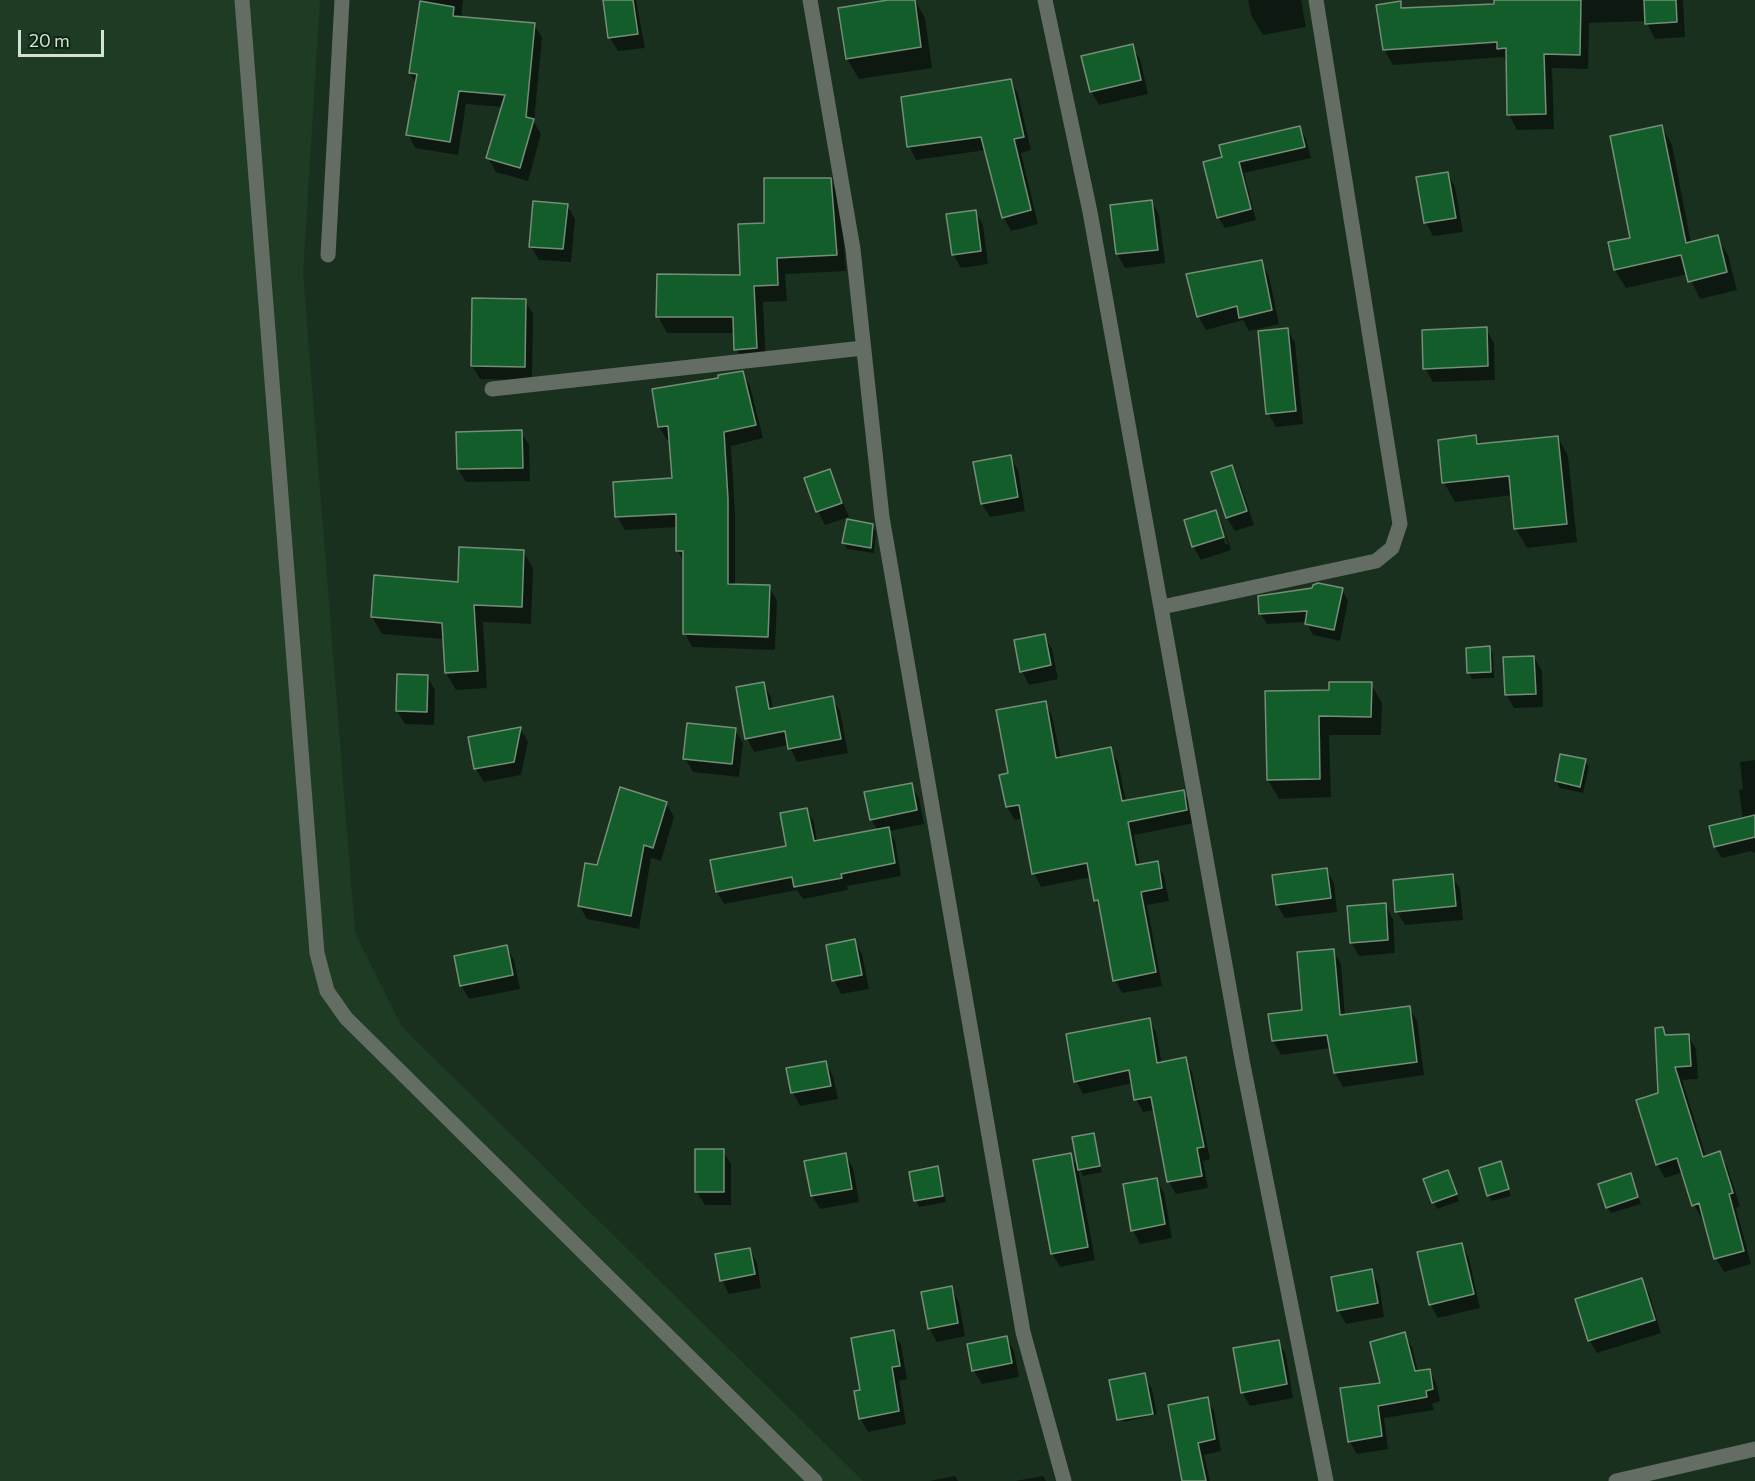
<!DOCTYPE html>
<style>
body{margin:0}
#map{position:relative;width:1755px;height:1481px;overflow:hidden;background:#1a301e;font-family:Commissioner,sans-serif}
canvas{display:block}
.scale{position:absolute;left:18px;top:30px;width:86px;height:27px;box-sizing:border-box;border:3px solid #d4e1d5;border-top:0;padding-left:8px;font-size:18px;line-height:21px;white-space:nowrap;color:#d4e1d5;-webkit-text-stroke:4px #102615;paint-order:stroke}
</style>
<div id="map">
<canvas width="1755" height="1481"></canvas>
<div class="scale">20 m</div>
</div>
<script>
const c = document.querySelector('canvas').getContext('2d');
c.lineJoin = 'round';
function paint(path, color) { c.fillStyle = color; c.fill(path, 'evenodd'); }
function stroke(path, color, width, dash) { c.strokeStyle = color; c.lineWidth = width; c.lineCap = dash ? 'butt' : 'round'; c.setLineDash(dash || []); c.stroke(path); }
paint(new Path2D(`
 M 0,0 L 320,0 L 303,273 L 355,933 L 402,1027 L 863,1481 L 0,1481 Z`), '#1e3b24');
paint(new Path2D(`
 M 422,0 L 463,0 L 461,19 L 534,24 L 542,38 L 534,122 L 541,134 L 528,181 L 496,172 L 488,158 L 503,107 L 466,104 L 458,155 L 415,148 L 408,134 L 416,84 L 410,73 Z
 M 604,0 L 636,0 L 645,48 L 618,51 L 610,38 Z
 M 897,0 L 915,0 L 925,18 L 932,68 L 859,79 L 847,59 Z
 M 1248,0 L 1301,0 L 1306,27 L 1263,35 L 1251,15 Z
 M 1495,0 L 1683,0 L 1685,37 L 1655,39 L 1646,21 L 1589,23 L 1588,69 L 1552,68 L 1554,129 L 1517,130 L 1509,114 L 1508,64 L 1503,57 L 1393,65 L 1384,49 L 1400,3 L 1404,9 L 1496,5 Z
 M 1132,46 L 1140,59 L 1148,94 L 1099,105 L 1091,91 Z
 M 1011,81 L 1018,94 L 1031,150 L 1021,153 L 1038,224 L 1011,231 L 1003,217 L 986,150 L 916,160 L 909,146 Z
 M 1300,127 L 1306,139 L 1311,158 L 1244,173 L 1256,220 L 1225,228 L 1218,217 L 1224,158 Z
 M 1662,127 L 1672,145 L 1691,243 L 1717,237 L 1728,255 L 1737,290 L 1700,299 L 1688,274 L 1626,288 L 1615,270 L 1632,239 Z
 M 1447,173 L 1455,187 L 1463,232 L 1433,236 L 1426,223 L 1418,179 Z
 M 830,180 L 840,196 L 846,271 L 785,274 L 787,301 L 763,302 L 766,365 L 746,366 L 736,349 L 735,333 L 667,333 L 658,316 L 742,276 L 765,225 Z
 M 1152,202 L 1159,215 L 1165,263 L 1125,268 L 1117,254 L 1111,206 Z
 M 567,205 L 575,219 L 571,262 L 539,260 L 531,246 Z
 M 975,212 L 983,225 L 988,264 L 961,268 L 953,254 Z
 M 1261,262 L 1269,276 L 1279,324 L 1249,331 L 1243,320 L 1206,330 L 1198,316 Z
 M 525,301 L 533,314 L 532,380 L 480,379 L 472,366 Z
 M 1486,329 L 1494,343 L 1495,380 L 1433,382 L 1425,368 Z
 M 1288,330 L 1295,343 L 1303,424 L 1276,427 L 1268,413 Z
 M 742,373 L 750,386 L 763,438 L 731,446 L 735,514 L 735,586 L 769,587 L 777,600 L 775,650 L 692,647 L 685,633 L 684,562 L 677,550 L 677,527 L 625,530 L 617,517 L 673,480 L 671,440 L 667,440 L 659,427 L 720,380 Z
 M 521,432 L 529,445 L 530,481 L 466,482 L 458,469 Z
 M 1476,437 L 1481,445 L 1558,437 L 1568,456 L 1577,542 L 1527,548 L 1516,529 L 1513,495 L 1455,502 L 1444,483 L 1440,441 Z
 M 1010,457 L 1018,470 L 1025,511 L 990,517 L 982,504 Z
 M 1232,466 L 1239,480 L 1254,525 L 1235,531 L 1227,518 L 1213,473 Z
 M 830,470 L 849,517 L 825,525 L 818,511 Z
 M 1215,512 L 1223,525 L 1231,550 L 1201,560 L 1193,546 ZM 1219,524 L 1222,524 L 1228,544 L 1225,544 Z
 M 872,525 L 876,532 L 874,553 L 847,549 L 844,543 Z
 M 523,551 L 533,568 L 531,624 L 483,622 L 487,688 L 456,690 L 446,673 L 444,639 L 382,634 L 372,617 L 459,584 Z
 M 1342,590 L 1348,601 L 1340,641 L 1313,635 L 1306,622 L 1267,624 L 1260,613 Z
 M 1044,636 L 1052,649 L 1058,679 L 1029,685 L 1022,671 Z
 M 1489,648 L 1493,654 L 1494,678 L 1472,679 L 1469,673 Z
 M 1534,657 L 1542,671 L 1543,707 L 1514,708 L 1506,694 Z
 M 427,676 L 435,690 L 434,725 L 405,724 L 397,711 Z
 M 763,683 L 771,697 L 773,709 L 832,698 L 840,711 L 848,753 L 797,762 L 789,745 L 754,752 L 747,738 Z
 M 1371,684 L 1382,703 L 1381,735 L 1329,735 L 1331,797 L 1279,799 L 1268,780 L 1331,691 Z
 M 1045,702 L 1052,716 L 1061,759 L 1110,749 L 1118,762 L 1126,802 L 1183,791 L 1191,805 L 1194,823 L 1134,835 L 1140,866 L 1157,863 L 1164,876 L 1169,901 L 1147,905 L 1162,986 L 1122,993 L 1115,980 L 1102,912 L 1095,901 L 1091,877 L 1041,887 L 1034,873 L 1023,818 L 1015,820 L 1007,807 L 1010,774 Z
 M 520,728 L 528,742 L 521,775 L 484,782 L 476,769 L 470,738 Z
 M 735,730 L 743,743 L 739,777 L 693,772 L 685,759 Z
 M 1755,760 L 1755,853 L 1751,851 L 1722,858 L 1715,847 L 1711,827 L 1743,819 L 1739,790 L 1743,789 L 1740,762 Z
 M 1585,761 L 1589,767 L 1583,793 L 1560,788 L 1556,781 Z
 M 911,785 L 919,798 L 924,824 L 889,831 L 895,841 L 901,876 L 847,886 L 848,890 L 803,899 L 797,890 L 724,904 L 717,892 L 788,847 L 807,810 L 814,822 L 817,842 L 878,831 L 871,819 Z
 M 666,803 L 674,817 L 661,861 L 651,858 L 639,929 L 587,919 L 579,905 L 598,867 Z
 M 1326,869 L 1334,883 L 1337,912 L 1285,918 L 1277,905 L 1274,876 Z
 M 1452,876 L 1460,889 L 1463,920 L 1405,925 L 1397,912 L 1394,881 Z
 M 1385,905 L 1393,919 L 1395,953 L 1359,956 L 1351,942 Z
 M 855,941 L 862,954 L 869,989 L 841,994 L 834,980 Z
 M 506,946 L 514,960 L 520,989 L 469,999 L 461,985 Z
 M 1333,950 L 1341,964 L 1345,1016 L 1409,1007 L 1417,1021 L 1424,1075 L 1343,1087 L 1335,1073 L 1331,1048 L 1281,1055 L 1273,1041 L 1270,1015 L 1304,1012 Z
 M 1149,1020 L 1156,1032 L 1162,1064 L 1185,1059 L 1192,1072 L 1210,1159 L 1203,1161 L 1208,1188 L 1176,1194 L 1169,1182 L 1155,1110 L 1143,1112 L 1136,1099 L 1133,1083 L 1083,1094 L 1076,1081 Z
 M 1662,1028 L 1667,1036 L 1688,1035 L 1696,1049 L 1698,1079 L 1682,1080 L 1706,1157 L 1719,1153 L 1727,1166 L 1740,1206 L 1736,1208 L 1751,1264 L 1724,1272 L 1716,1258 L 1705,1218 L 1702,1219 L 1694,1205 L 1683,1172 L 1665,1178 L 1657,1164 Z
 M 826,1063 L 833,1076 L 838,1099 L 800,1106 L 793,1093 Z
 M 1093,1135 L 1102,1172 L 1083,1176 L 1080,1170 Z
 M 723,1151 L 731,1164 L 731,1205 L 705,1205 L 697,1192 Z
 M 1070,1154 L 1078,1168 L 1095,1260 L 1060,1267 L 1052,1253 Z
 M 845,1155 L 853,1168 L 859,1202 L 820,1209 L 812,1196 L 806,1162 Z
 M 1500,1163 L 1511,1196 L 1492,1201 L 1488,1195 Z
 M 937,1168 L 946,1202 L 919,1207 L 916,1200 Z
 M 1630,1175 L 1641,1204 L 1611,1213 L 1607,1207 Z
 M 1450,1178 L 1459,1201 L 1437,1209 L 1425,1180 Z
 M 1156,1179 L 1164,1193 L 1172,1238 L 1140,1244 L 1133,1230 Z
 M 1462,1244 L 1469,1258 L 1480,1308 L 1438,1318 L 1430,1304 Z
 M 749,1249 L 757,1263 L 761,1288 L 729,1294 L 722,1280 Z
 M 1371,1271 L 1379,1285 L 1384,1317 L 1346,1324 L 1338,1310 Z
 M 1641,1280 L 1649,1293 L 1661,1333 L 1597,1353 L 1589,1340 Z
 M 951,1288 L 959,1302 L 965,1336 L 937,1342 L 929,1328 Z
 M 893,1332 L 901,1345 L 907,1379 L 899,1381 L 906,1424 L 868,1432 L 860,1418 L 862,1391 Z
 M 1404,1334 L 1412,1347 L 1418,1372 L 1429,1370 L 1436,1383 L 1440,1401 L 1432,1404 L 1434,1410 L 1384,1418 L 1388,1449 L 1357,1454 L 1349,1441 L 1382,1384 Z
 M 1007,1338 L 1014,1351 L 1019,1377 L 982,1384 L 974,1371 L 969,1345 Z
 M 1278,1341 L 1286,1355 L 1293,1398 L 1250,1406 L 1242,1392 Z
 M 1144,1375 L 1152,1389 L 1157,1414 L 1124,1422 L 1116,1408 Z
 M 1207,1399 L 1214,1411 L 1221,1451 L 1204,1455 L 1210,1481 L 1183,1481 Z
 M 955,1476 L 958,1481 L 929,1481 Z
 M 1043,1476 L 1046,1481 L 1015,1481 Z`), '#0007');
const building = new Path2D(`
 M 603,0 L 633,0 L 638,34 L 608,38 Z
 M 888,0 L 915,0 L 921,47 L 846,59 L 838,8 Z
 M 1494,0 L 1581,0 L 1580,55 L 1544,54 L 1546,114 L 1507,115 L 1506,48 L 1497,49 L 1497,42 L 1383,50 L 1376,5 L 1401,1 L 1401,8 L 1494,4 Z
 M 1644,0 L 1676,0 L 1677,22 L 1645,24 Z
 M 420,1 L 454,7 L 453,16 L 535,23 L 526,117 L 534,119 L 520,168 L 486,158 L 505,95 L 459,91 L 450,142 L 406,135 L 417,74 L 409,73 Z
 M 1133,44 L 1141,80 L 1090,92 L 1081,56 Z
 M 1011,79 L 1024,137 L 1014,139 L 1031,210 L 1002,218 L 981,137 L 907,147 L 901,97 Z
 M 1662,125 L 1686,243 L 1718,235 L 1727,272 L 1688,282 L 1681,255 L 1614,270 L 1608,242 L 1630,238 L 1610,136 Z
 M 1300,126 L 1305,147 L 1239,162 L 1251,209 L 1217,218 L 1203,162 L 1222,157 L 1219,145 Z
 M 1448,172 L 1456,218 L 1424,223 L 1416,177 Z
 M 764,178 L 831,178 L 837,255 L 777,258 L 778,285 L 754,286 L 757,348 L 734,350 L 733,317 L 656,317 L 657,274 L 740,275 L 738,224 L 764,223 Z
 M 1152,200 L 1158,250 L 1116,254 L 1110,205 Z
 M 533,201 L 568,204 L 563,249 L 529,247 Z
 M 976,210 L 981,251 L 952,255 L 946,214 Z
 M 1262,260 L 1272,310 L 1239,318 L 1237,306 L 1197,317 L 1186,274 Z
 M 472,298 L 526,299 L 525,367 L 471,366 Z
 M 1487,327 L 1488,366 L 1423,369 L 1422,330 Z
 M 1288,328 L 1296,411 L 1266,414 L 1258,331 Z
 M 743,371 L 756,425 L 724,432 L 728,499 L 728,584 L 770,585 L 768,637 L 683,634 L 683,551 L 676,551 L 676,514 L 615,517 L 613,482 L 672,478 L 668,426 L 658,427 L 652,389 L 718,378 L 718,375 Z
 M 522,430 L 523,468 L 457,469 L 456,432 Z
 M 1476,435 L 1477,444 L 1558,436 L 1567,524 L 1514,529 L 1509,476 L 1442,483 L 1438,440 Z
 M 1011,455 L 1018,497 L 981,504 L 973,462 Z
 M 1232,465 L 1247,511 L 1226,518 L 1211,472 Z
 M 830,469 L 842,503 L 816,512 L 804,478 Z
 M 1216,510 L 1224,537 L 1192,547 L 1184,520 Z
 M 847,519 L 873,524 L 871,548 L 842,543 Z
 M 459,547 L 524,550 L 522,607 L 474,605 L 478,671 L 445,673 L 442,623 L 371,617 L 374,575 L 458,582 Z
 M 1318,583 L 1343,588 L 1334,630 L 1305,624 L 1307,611 L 1259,614 L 1258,596 L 1312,588 L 1313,585 Z
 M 1045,634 L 1051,665 L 1020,672 L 1014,640 Z
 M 1490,646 L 1491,672 L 1467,673 L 1466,648 Z
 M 1534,656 L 1536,694 L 1505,695 L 1503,657 Z
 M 397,674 L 428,675 L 427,712 L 396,711 Z
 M 764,682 L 769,709 L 833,696 L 841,739 L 788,749 L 785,731 L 745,739 L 736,687 Z
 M 1329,682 L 1372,682 L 1371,717 L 1319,716 L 1320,779 L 1267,780 L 1265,691 L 1329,690 Z
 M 1046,701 L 1056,758 L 1111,747 L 1122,801 L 1184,790 L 1187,810 L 1128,822 L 1136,865 L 1158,861 L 1162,888 L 1141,892 L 1156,972 L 1113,981 L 1098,900 L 1094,901 L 1087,863 L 1032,874 L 1019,805 L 1006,807 L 999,775 L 1008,773 L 996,710 Z
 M 687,723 L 736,728 L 732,764 L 683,759 Z
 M 521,727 L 514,762 L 474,769 L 468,737 Z
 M 1560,754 L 1586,759 L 1580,787 L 1555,781 Z
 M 912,783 L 917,810 L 870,820 L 864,792 Z
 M 620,787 L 667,802 L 653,848 L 644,845 L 631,916 L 578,906 L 585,863 L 597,865 Z
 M 807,808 L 814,841 L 889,827 L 895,863 L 841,874 L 842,878 L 794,887 L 792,877 L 716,892 L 710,860 L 786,846 L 780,813 Z
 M 1755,815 L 1755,837 L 1714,847 L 1709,826 Z
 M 1327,868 L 1331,898 L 1276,905 L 1272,875 Z
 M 1453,874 L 1456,906 L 1395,912 L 1393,880 Z
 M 1386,903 L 1388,940 L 1350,943 L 1347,906 Z
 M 855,939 L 862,975 L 832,981 L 826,945 Z
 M 507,945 L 513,975 L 460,986 L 454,956 Z
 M 1334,949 L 1340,1015 L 1410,1006 L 1417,1062 L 1334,1073 L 1327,1035 L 1272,1041 L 1268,1014 L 1302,1010 L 1297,952 Z
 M 1150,1018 L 1157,1063 L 1186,1057 L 1204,1147 L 1197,1148 L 1202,1176 L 1167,1182 L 1151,1097 L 1134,1100 L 1129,1070 L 1074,1082 L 1066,1034 Z
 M 1663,1027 L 1665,1035 L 1689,1034 L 1691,1066 L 1675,1067 L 1703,1157 L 1720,1151 L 1733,1193 L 1729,1194 L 1744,1251 L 1714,1259 L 1699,1203 L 1692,1206 L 1677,1158 L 1656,1165 L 1636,1100 L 1658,1093 L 1655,1028 Z
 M 826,1061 L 831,1086 L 791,1093 L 786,1068 Z
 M 1094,1133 L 1100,1166 L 1078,1170 L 1072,1137 Z
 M 695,1149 L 724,1149 L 724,1192 L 695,1192 Z
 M 846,1153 L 852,1189 L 811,1196 L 804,1161 Z
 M 1071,1153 L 1088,1247 L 1051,1254 L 1033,1160 Z
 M 1501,1161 L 1509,1189 L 1487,1196 L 1479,1168 Z
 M 938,1166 L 943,1196 L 914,1201 L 909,1172 Z
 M 1448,1170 L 1457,1194 L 1432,1203 L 1423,1179 Z
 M 1631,1173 L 1638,1197 L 1606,1208 L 1598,1184 Z
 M 1157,1178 L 1165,1224 L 1131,1231 L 1123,1184 Z
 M 1462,1243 L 1474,1294 L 1429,1305 L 1417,1252 Z
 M 750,1248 L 755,1274 L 720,1281 L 715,1254 Z
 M 1372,1269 L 1378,1303 L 1337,1311 L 1331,1277 Z
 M 1642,1278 L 1655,1320 L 1588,1341 L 1575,1299 Z
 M 952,1286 L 958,1323 L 928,1329 L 921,1292 Z
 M 894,1330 L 900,1366 L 892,1367 L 899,1411 L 859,1419 L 854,1391 L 860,1390 L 851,1338 Z
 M 1405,1332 L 1415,1371 L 1430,1369 L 1433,1389 L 1426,1391 L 1427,1397 L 1378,1406 L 1382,1436 L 1348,1442 L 1340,1388 L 1380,1383 L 1370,1342 Z
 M 1007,1336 L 1012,1363 L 972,1371 L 967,1344 Z
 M 1279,1340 L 1287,1384 L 1241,1393 L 1233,1348 Z
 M 1145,1373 L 1153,1414 L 1117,1420 L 1109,1380 Z
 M 1208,1397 L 1215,1439 L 1198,1443 L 1206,1481 L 1182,1481 L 1168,1405 Z`);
paint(building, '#125d29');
stroke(building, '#758e78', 1.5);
stroke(new Path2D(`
 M 242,0 L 317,953 L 327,991 L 346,1018 L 815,1481
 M 810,0 L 853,249 L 882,517 L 1023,1332 L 1064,1481
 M 1045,0 L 1090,212 L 1243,1065 L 1326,1481
 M 328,255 L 342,0
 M 492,389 L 863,348
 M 1162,607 L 1376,561 L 1392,548 L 1400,524 L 1316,0
 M 1616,1481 L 1755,1449`), '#636d64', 15);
</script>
